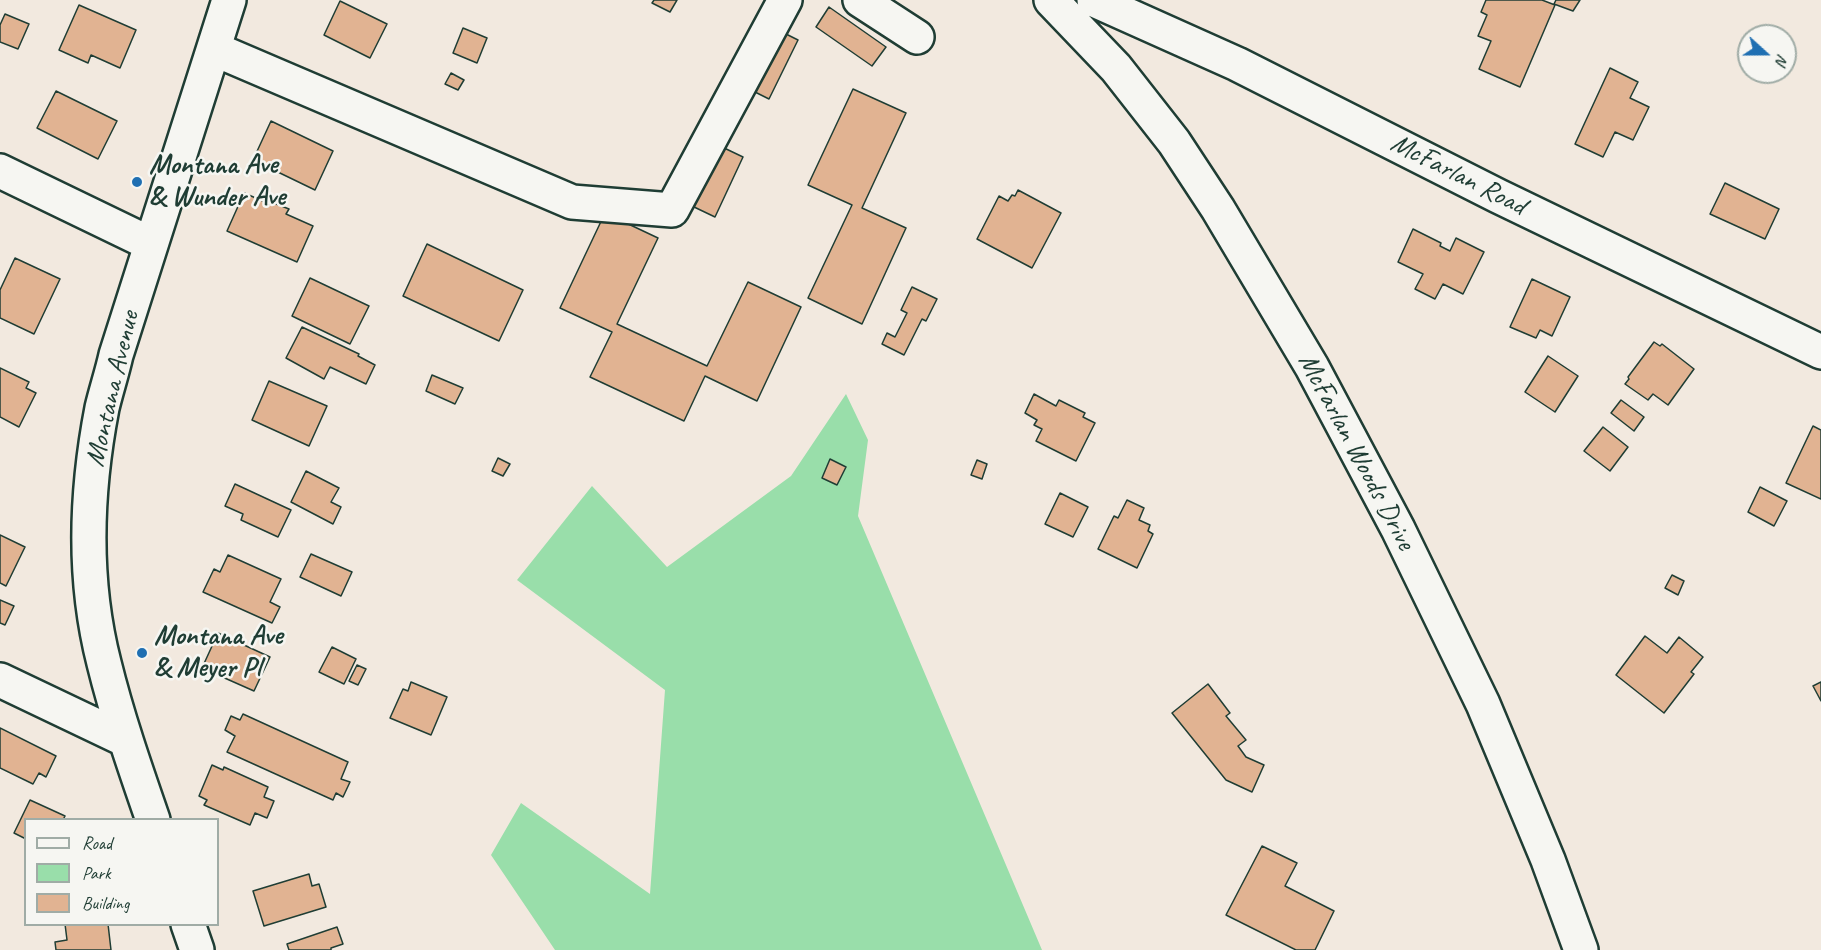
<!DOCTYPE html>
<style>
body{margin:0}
#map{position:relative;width:1821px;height:950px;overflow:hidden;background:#f2e9df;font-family:Caveat,sans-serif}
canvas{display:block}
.legend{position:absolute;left:24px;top:818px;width:195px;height:108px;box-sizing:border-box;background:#f6f6f2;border:2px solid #a0aca6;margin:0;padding:8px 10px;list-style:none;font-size:18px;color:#1f3d34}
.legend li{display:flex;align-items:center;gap:12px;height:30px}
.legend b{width:30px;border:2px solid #a0aca6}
.north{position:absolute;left:1737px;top:24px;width:60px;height:60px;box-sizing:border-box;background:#f6f6f2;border:2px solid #a0aca6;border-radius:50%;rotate:111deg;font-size:16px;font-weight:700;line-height:24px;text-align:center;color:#1f3d34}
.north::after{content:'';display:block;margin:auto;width:21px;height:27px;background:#1f6fb2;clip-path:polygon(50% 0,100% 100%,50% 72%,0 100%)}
</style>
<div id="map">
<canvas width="1821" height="950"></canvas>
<ul class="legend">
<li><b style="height:8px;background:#f6f6f2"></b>Road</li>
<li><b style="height:16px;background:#99deaa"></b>Park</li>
<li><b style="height:16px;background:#e1b392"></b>Building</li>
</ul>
<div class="north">N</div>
</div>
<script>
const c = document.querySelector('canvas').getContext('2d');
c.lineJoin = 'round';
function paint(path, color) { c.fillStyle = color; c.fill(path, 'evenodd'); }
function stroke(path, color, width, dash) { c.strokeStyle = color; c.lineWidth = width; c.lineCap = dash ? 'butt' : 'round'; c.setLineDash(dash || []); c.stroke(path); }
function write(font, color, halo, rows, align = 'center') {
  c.font = font + ' Caveat,sans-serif'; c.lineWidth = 5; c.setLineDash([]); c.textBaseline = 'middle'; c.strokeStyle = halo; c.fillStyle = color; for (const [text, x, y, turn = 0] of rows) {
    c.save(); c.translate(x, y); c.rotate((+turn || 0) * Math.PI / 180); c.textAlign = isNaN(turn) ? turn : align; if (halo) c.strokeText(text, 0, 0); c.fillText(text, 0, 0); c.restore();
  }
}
paint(new Path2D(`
 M 846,394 L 868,440 L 858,516 L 1042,950 L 555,950 L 491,855 L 521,803 L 650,894 L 665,690 L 517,580 L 592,486 L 667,567 L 791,476 Z`), '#99deaa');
const building = new Path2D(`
 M 654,0 L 677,0 L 670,12 L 652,3 Z
 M 1486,0 L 1542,0 L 1555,5 L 1520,87 L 1479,69 L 1491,41 L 1478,36 L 1487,15 L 1481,12 Z
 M 1556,0 L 1580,0 L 1573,11 L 1554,4 Z
 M 340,1 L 387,24 L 370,58 L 324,35 Z
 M 79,5 L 136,30 L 120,68 L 91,55 L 88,63 L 59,50 Z
 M 829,7 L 886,47 L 872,66 L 816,27 Z
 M 5,14 L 29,24 L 18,49 L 0,42 L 0,25 Z
 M 463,28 L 487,38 L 477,63 L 453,53 Z
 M 776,29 L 798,40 L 769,99 L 747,88 Z
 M 1610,68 L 1638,82 L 1630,98 L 1649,107 L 1633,140 L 1615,132 L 1603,157 L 1575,144 Z
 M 451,73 L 464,80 L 458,90 L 445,84 Z
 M 853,89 L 906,113 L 862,208 L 906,228 L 862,324 L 808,298 L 852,205 L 808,185 Z
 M 56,91 L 117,121 L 98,159 L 37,128 Z
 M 271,121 L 333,151 L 315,190 L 253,160 Z
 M 720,146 L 743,157 L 715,217 L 692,206 Z
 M 1725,183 L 1779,209 L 1765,239 L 1710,214 Z
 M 1018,190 L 1061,213 L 1032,268 L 977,239 L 999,196 L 1008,201 L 1012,195 L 1015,196 Z
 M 244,193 L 270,204 L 271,202 L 289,209 L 286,214 L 313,226 L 297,262 L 227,231 Z
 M 605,213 L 658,238 L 617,324 L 707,366 L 748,282 L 801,307 L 757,401 L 705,376 L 684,421 L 590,377 L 612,332 L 560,308 Z
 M 1413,229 L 1441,243 L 1440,246 L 1450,251 L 1456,238 L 1484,252 L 1463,294 L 1443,284 L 1435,299 L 1415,289 L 1423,274 L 1398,262 Z
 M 427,244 L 523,290 L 499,341 L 403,296 Z
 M 15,258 L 60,279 L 34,334 L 0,318 L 0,290 Z
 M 310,278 L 369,306 L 350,344 L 292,316 Z
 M 1532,279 L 1570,297 L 1552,336 L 1540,330 L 1536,338 L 1510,327 Z
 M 912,287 L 937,299 L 926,321 L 922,319 L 904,355 L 882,344 L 887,333 L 895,337 L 907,313 L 901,310 Z
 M 302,327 L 359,354 L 358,356 L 375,365 L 366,384 L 330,367 L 324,379 L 286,358 Z
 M 1654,342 L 1660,346 L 1662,344 L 1694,369 L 1668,405 L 1653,394 L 1648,400 L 1625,384 L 1629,379 L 1628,377 Z
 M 1548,356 L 1578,376 L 1555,412 L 1525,392 Z
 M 0,368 L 29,382 L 26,388 L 36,393 L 19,427 L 0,417 Z
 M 432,375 L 463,388 L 455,404 L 426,391 Z
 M 269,381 L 327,406 L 309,446 L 252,420 Z
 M 1034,394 L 1056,406 L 1059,400 L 1085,413 L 1083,417 L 1095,423 L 1076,461 L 1036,441 L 1042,429 L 1034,425 L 1037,420 L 1025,413 Z
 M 1621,400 L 1644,417 L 1634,431 L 1611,413 Z
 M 1813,426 L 1821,430 L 1821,499 L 1786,483 Z
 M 1603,427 L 1628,447 L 1610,471 L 1584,451 Z
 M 498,458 L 510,464 L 503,476 L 492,471 Z
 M 830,459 L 846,467 L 837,485 L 822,478 Z
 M 977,460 L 987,464 L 982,479 L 971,475 Z
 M 306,471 L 339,488 L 331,502 L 341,507 L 333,524 L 291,502 Z
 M 235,484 L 291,510 L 278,537 L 241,520 L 243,514 L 225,506 Z
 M 1760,487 L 1787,501 L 1774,526 L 1748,512 Z
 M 1060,493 L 1088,507 L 1073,537 L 1045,524 Z
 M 1127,500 L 1144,508 L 1139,520 L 1150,525 L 1148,531 L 1153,534 L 1137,568 L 1098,549 L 1114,516 L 1118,518 Z
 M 0,535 L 25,547 L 6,586 L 0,583 Z
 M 311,554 L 352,572 L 341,596 L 300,577 Z
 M 228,555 L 281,579 L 270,602 L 280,607 L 272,623 L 203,592 L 214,569 L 220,572 Z
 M 1672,575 L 1684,581 L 1678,595 L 1665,588 Z
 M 0,600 L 14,606 L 5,625 L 0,623 Z
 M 218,633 L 270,657 L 254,691 L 202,668 Z
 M 1645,636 L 1667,653 L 1679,637 L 1703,657 L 1691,672 L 1694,674 L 1664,713 L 1616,675 Z
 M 332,647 L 356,659 L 344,684 L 319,672 Z
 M 357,665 L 366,669 L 358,685 L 349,681 Z
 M 411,682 L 447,697 L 431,735 L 390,718 L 403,689 L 408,691 Z
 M 1821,682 L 1821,701 L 1813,686 Z
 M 1208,684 L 1230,713 L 1226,716 L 1246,740 L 1238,746 L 1246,757 L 1264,765 L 1252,792 L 1226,780 L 1172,713 Z
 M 243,714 L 348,762 L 341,779 L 350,782 L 343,797 L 336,793 L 333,800 L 227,752 L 235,736 L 225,730 L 231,716 L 240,720 Z
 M 0,728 L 56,756 L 46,777 L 39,773 L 33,784 L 0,768 Z
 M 212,765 L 223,770 L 224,767 L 268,787 L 264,797 L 274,801 L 267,818 L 255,813 L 250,825 L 204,805 L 207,800 L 199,796 Z
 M 30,800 L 65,816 L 63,820 L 26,820 L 26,839 L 14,833 Z
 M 1262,846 L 1297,863 L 1285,886 L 1334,911 L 1315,950 L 1296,950 L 1226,915 Z
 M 309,874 L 312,886 L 319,884 L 326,907 L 264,926 L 253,891 Z
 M 65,924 L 108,924 L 111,950 L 56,950 L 55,942 L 67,940 Z
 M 337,927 L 343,944 L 331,948 L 331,950 L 289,950 L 287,944 Z`);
paint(building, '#e1b392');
stroke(building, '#1f3d34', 1.5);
const minor = new Path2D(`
 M 860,0 L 917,37
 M 1051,0 L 1116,68 L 1174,142 L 1218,209 L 1312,367 L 1398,529 L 1483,704 L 1548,860 L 1581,950
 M 1094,0 L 1237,64 L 1498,196 L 1821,352
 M 214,49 L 572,202 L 672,210 L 785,0
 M 0,171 L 151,244
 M 0,680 L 126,740
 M 153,820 C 135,768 117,716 104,663 C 83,581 86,491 102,408 C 106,391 112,373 116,355 L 229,0
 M 188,924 L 197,950`);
stroke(minor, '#1f3d34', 38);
stroke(minor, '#f6f6f2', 33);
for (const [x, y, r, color] of [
 [137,182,6,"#1f6fb2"],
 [142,653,6,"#1f6fb2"]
]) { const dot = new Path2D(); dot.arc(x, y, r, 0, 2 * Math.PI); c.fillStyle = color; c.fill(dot); stroke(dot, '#f6f6f2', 2); }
write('bold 28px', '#1f3d34', '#f6f6f2', [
 ["Montana Ave",149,166],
 ["& Wunder Ave",149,198],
 ["Montana Ave",154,637],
 ["& Meyer Pl",154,669]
], 'left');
write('28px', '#1f3d34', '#f6f6f2', [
 ["McFarlan Road",1458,175,27],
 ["Montana Avenue",113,389,-77],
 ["McFarlan Woods Drive",1356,452,62]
]);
</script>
